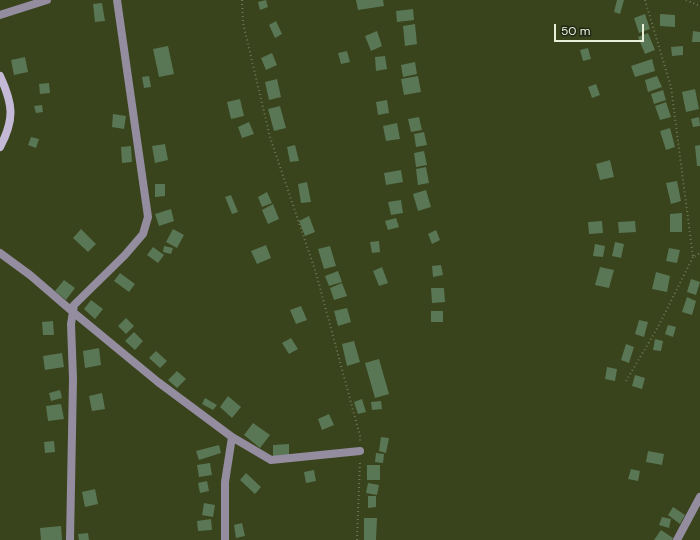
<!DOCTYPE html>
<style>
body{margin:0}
#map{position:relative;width:700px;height:540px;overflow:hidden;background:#39431c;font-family:"DM Sans",sans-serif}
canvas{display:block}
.scale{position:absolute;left:554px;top:24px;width:90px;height:18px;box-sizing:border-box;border:2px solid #e9f0da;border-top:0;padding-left:5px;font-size:12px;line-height:14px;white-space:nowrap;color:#e9f0da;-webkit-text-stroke:3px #232816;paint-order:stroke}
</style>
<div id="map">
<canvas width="700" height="540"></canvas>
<div class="scale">50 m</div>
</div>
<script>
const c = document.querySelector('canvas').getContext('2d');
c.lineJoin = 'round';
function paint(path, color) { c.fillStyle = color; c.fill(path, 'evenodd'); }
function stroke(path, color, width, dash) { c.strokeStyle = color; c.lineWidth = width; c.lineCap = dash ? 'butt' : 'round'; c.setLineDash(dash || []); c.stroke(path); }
paint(new Path2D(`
 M 266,0 L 268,7 L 260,10 L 258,2 Z
 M 356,0 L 383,0 L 384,6 L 358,10 Z
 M 617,0 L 624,0 L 620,14 L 614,12 Z
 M 102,3 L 105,21 L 95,22 L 93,4 Z
 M 413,9 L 414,20 L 397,22 L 396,11 Z
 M 645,14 L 650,29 L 639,33 L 634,18 Z
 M 660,14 L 675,15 L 675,27 L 660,26 Z
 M 276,21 L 282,34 L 275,38 L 269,25 Z
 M 415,24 L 417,44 L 405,46 L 403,26 Z
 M 377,31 L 382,46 L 371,51 L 365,36 Z
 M 693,31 L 700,32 L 700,42 L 692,42 Z
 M 648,33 L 655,50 L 645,54 L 638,37 Z
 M 168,46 L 174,74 L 159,77 L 153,49 Z
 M 683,46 L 683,55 L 672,56 L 671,47 Z
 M 588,48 L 591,59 L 583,61 L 580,50 Z
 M 347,51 L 350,62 L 341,64 L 338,53 Z
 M 272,53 L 277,65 L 266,70 L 261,58 Z
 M 385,56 L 387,69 L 376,71 L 375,57 Z
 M 25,57 L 28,72 L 14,75 L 11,60 Z
 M 652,59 L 655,71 L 635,77 L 631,66 Z
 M 415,62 L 417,74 L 403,77 L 401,65 Z
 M 149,76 L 151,87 L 144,88 L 142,77 Z
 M 418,76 L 421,92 L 404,95 L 401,79 Z
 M 657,76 L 662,87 L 648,92 L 645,80 Z
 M 277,79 L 281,97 L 269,100 L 265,82 Z
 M 49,83 L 50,93 L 40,94 L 39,84 Z
 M 596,84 L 600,95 L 592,98 L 588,87 Z
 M 695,89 L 699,109 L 686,112 L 682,92 Z
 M 663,90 L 666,100 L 654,104 L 651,94 Z
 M 240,99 L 244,116 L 231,119 L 227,102 Z
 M 387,100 L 389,113 L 378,115 L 376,102 Z
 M 666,102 L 671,117 L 660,120 L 655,106 Z
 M 42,105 L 43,112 L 36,113 L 34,106 Z
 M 280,106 L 286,128 L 274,131 L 268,109 Z
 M 113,114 L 126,116 L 124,129 L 112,127 Z
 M 419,117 L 422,130 L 411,132 L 408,119 Z
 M 699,117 L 700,126 L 693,127 L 691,119 Z
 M 249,122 L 254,134 L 242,138 L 238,127 Z
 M 397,123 L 400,139 L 386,141 L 383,126 Z
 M 670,128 L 675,147 L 666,150 L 660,131 Z
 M 424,132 L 427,145 L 416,147 L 414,134 Z
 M 31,137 L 39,139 L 36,148 L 28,145 Z
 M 165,144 L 168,160 L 155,163 L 152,146 Z
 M 295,145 L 299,161 L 290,162 L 287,147 Z
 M 700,145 L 700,166 L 697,166 L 695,146 Z
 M 131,146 L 132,162 L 122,163 L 121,147 Z
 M 424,151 L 427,165 L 416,167 L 414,153 Z
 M 610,160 L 614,177 L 600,180 L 596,164 Z
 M 426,167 L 429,183 L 418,185 L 416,169 Z
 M 401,170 L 403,182 L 386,185 L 384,173 Z
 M 677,181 L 681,201 L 671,204 L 666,183 Z
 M 307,182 L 311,202 L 301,203 L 298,184 Z
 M 155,184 L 165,184 L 165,196 L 155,197 Z
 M 426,190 L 431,207 L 418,211 L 413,194 Z
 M 267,192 L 272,203 L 262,207 L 258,197 Z
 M 231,195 L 238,212 L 232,214 L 225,197 Z
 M 401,200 L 403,213 L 391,215 L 388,202 Z
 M 273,204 L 279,219 L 268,224 L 262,210 Z
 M 171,209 L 174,221 L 159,226 L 155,214 Z
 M 682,213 L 682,232 L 670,232 L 670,214 Z
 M 309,216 L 315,232 L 305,236 L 299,221 Z
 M 396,218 L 399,227 L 388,230 L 385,221 Z
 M 602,221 L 603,233 L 589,234 L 588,222 Z
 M 635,221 L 636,232 L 619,233 L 618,222 Z
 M 81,229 L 96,244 L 88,252 L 73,238 Z
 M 173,229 L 184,235 L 177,248 L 166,242 Z
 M 436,230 L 440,240 L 432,244 L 428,234 Z
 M 379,241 L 380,252 L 372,253 L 370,242 Z
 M 615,242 L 624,244 L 621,258 L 612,256 Z
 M 595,244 L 605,246 L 603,257 L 593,256 Z
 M 266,245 L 271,258 L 257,264 L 251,251 Z
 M 164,246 L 173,248 L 171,254 L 163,252 Z
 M 330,246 L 336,266 L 324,269 L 318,249 Z
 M 153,247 L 164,255 L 158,263 L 147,255 Z
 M 669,248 L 680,250 L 677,263 L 666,261 Z
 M 441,265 L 443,275 L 433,277 L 432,266 Z
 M 382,267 L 388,283 L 379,286 L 373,271 Z
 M 600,267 L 614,270 L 609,288 L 595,285 Z
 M 338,271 L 342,282 L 329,286 L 325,276 Z
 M 656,272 L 670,276 L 667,292 L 652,289 Z
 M 120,273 L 135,284 L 129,292 L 114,281 Z
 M 691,279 L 700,282 L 696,295 L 687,292 Z
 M 64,280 L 75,288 L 66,300 L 55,291 Z
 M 342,283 L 347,296 L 334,300 L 330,288 Z
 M 431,288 L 444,288 L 445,302 L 432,303 Z
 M 687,297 L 696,301 L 692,315 L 682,312 Z
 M 91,300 L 103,309 L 95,319 L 84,309 Z
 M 301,306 L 307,320 L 296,324 L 290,310 Z
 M 347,308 L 351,322 L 338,326 L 334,311 Z
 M 431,311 L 443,311 L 443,322 L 431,322 Z
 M 126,318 L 134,326 L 126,334 L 118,326 Z
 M 639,320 L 648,322 L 644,337 L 635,334 Z
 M 53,321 L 54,335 L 43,335 L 42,322 Z
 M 668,325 L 676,327 L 673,337 L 665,334 Z
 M 134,332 L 143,341 L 135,350 L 125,341 Z
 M 291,338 L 298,349 L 289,354 L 282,343 Z
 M 655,339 L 663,341 L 661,351 L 653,350 Z
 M 354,341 L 360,362 L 347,366 L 342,344 Z
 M 626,344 L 634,347 L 629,363 L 621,360 Z
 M 99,348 L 101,365 L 85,368 L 83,351 Z
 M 156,351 L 167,361 L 160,368 L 149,358 Z
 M 62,353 L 64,367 L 45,370 L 43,356 Z
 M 379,359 L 389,394 L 375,398 L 365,363 Z
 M 607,367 L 617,369 L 615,381 L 605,379 Z
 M 177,371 L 186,379 L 177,388 L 168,380 Z
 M 635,375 L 645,378 L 642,389 L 632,386 Z
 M 60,390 L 62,398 L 51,401 L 49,393 Z
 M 102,393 L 105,409 L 92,411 L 89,396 Z
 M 228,396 L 241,407 L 232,418 L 220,407 Z
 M 205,398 L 217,405 L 213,410 L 202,404 Z
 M 362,399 L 366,412 L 358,414 L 354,402 Z
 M 381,401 L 382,409 L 372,410 L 371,402 Z
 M 61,404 L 64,419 L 48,421 L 46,406 Z
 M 329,414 L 334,425 L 322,430 L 318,419 Z
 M 253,423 L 270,435 L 260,448 L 244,435 Z
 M 381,437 L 389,438 L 386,453 L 379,451 Z
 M 54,441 L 55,452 L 45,453 L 44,442 Z
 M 289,444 L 289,456 L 273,457 L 273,445 Z
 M 219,445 L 221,453 L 199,460 L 196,451 Z
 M 648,451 L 664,454 L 662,465 L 646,462 Z
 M 376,453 L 384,454 L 383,463 L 375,462 Z
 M 210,463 L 212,475 L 199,477 L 197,465 Z
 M 367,465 L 380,465 L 380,480 L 367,480 Z
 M 631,469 L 640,471 L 638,481 L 628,479 Z
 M 314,470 L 316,481 L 306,483 L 304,472 Z
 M 246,473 L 261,487 L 255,494 L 240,480 Z
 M 207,481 L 209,491 L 200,493 L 198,483 Z
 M 368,483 L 379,485 L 377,495 L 366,493 Z
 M 95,489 L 98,504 L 85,507 L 82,492 Z
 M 368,496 L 376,496 L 376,507 L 368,508 Z
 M 204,503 L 215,505 L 213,517 L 202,515 Z
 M 673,507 L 685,515 L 680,524 L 668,515 Z
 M 662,517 L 671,519 L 669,528 L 659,525 Z
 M 364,518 L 377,518 L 376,540 L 364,540 Z
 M 211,519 L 212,530 L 198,531 L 197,521 Z
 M 242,523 L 245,536 L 236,538 L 234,525 Z
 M 61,526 L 62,540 L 41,540 L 40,528 Z
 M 661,530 L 673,538 L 672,540 L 654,540 Z
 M 88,533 L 89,540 L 79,540 L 78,534 Z`), '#5a7755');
stroke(new Path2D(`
 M 242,0 L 243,23 L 270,137 L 316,273 L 360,436 L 360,442
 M 645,0 L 671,87 L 693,257 L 700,253
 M 686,0 L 700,6
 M 626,381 L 658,327 L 693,257
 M 357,540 L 360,461`), '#707957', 2, [1, 3]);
stroke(new Path2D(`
 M 0,15 L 47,0
 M 0,253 L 30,275 L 73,312 L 158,382 L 232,437 L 271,460 L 360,451
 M 70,540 L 73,379 L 71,324 L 74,305 L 125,255 L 143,234 L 148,217 L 117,0
 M 225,540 L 225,482 L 232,437
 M 677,540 L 700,497`), '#948da0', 8);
stroke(new Path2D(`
 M 0,76 C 13,104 15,119 0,147`), '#c4b9d7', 8);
</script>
